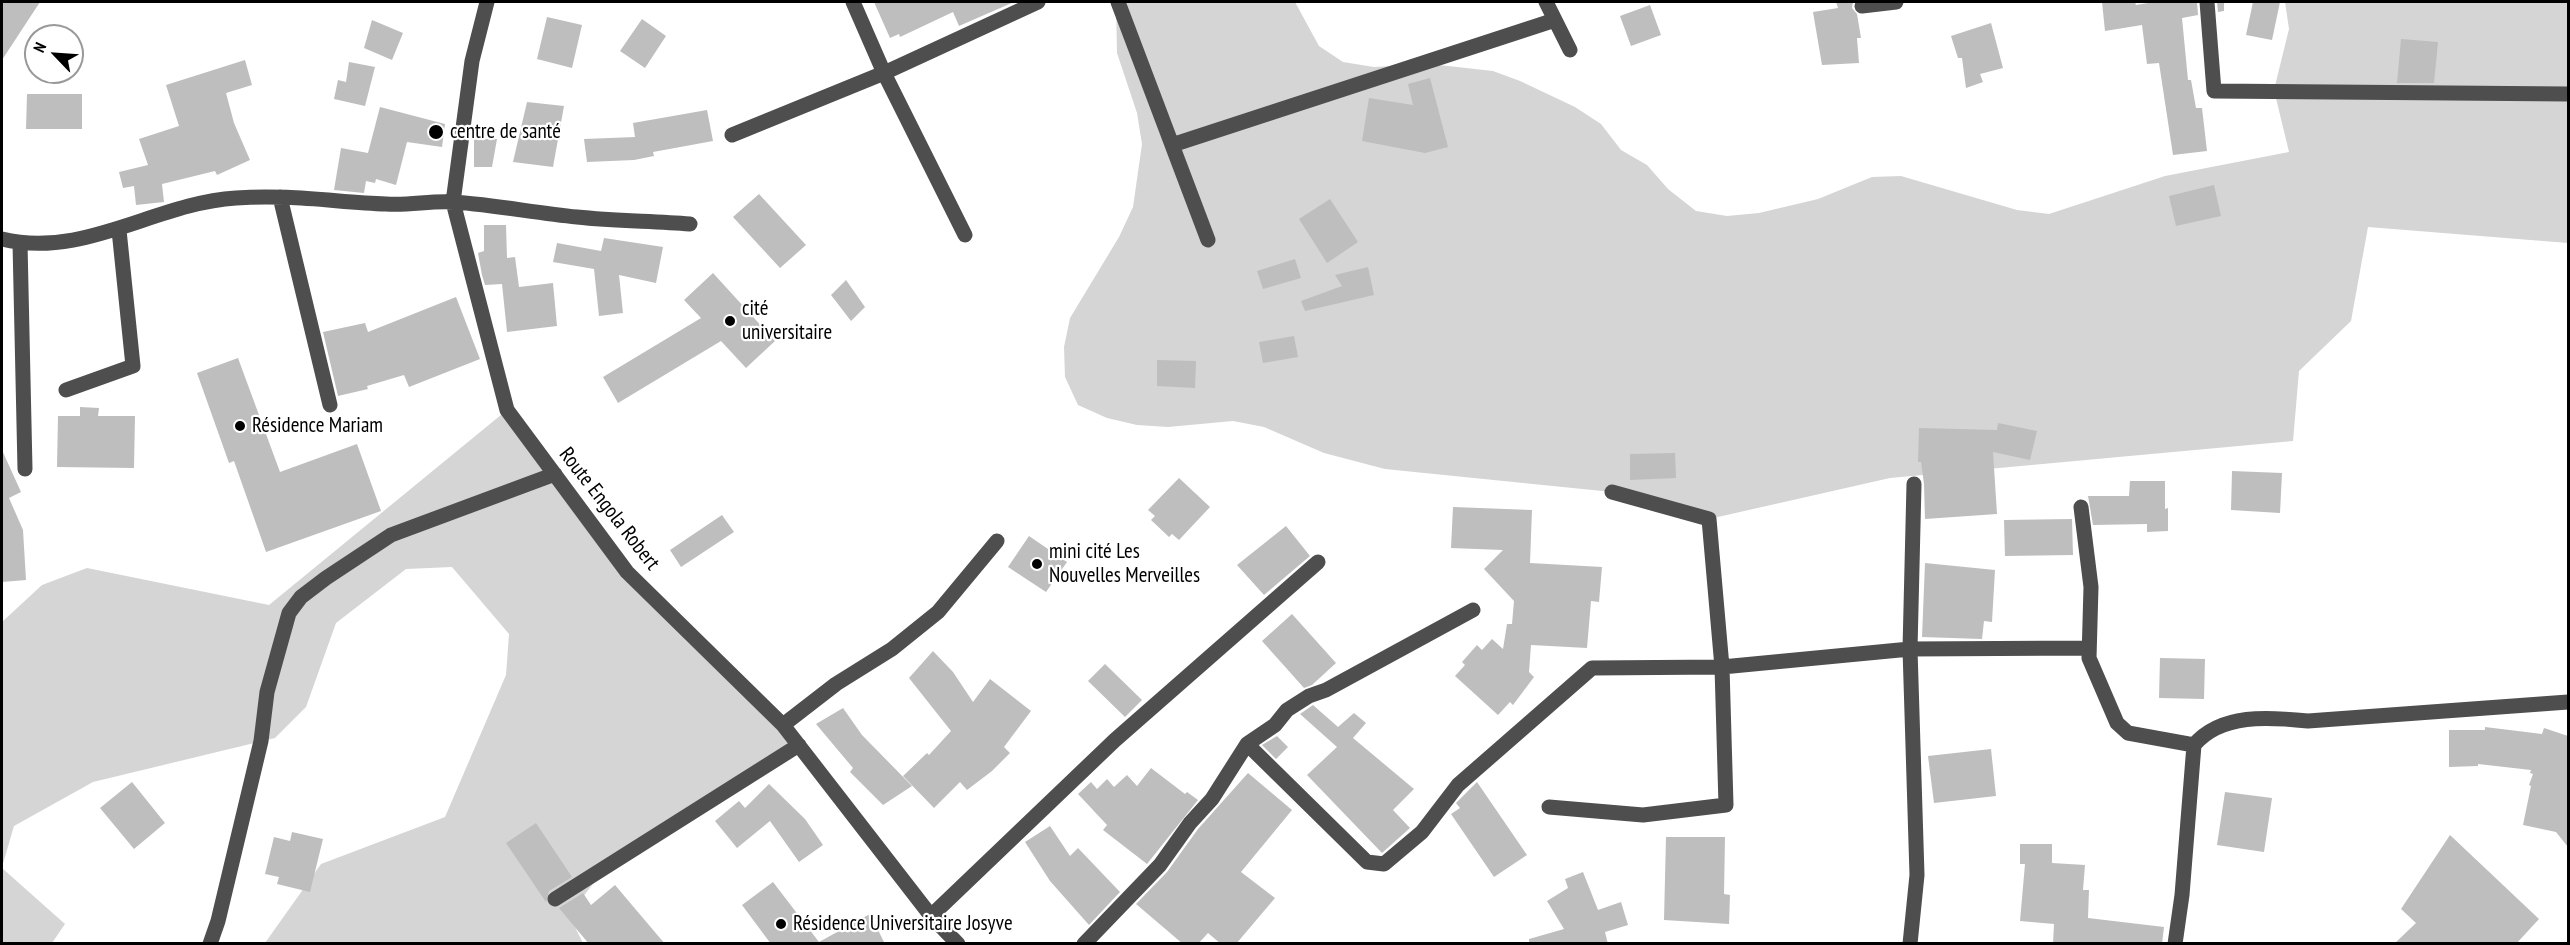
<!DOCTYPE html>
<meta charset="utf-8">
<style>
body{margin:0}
#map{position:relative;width:2570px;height:945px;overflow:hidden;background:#fff;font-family:"PT Sans Narrow",sans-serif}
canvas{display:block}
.frame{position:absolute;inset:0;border:3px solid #000;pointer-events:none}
.north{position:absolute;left:24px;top:24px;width:60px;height:60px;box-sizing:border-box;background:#fff;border:2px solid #999;border-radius:50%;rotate:295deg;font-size:16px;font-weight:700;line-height:24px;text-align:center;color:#000}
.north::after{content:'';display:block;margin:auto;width:21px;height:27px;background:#000;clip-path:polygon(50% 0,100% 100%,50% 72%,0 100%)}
</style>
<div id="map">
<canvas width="2570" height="945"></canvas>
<div class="frame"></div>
<div class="north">N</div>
</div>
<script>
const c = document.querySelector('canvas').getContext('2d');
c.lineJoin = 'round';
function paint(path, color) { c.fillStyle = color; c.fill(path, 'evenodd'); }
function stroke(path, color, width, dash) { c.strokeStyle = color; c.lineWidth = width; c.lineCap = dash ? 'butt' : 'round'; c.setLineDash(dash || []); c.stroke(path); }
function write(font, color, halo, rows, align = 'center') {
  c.font = font + ' "PT Sans Narrow",sans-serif'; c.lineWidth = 4.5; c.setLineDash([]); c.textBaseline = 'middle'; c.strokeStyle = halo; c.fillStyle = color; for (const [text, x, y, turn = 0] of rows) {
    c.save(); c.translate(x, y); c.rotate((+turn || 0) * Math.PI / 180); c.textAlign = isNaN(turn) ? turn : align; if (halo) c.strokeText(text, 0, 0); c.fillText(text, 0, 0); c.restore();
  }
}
paint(new Path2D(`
 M 1116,2 L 1295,2 L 1319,46 L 1343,62 L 1374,67 L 1430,64 L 1493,71 L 1520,81 L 1575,107 L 1601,124 L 1621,150 L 1647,165 L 1668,189 L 1696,211 L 1727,216 L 1759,213 L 1818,199 L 1872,177 L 1901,176 L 2017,210 L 2049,214 L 2165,176 L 2289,152 L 2274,90 L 2289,29 L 2285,2 L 2568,2 L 2568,243 L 2368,227 L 2351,321 L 2299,371 L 2293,441 L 1890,478 L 1709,519 L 1612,492 L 1385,469 L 1324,453 L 1264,427 L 1233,421 L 1168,427 L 1137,425 L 1107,418 L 1078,405 L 1065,377 L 1064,347 L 1070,318 L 1119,237 L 1133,207 L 1142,144 L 1137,113 L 1117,53 Z
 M 507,410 L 627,572 L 795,745 L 612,859 L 569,915 L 583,943 L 265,943 L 321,864 L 445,817 L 506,675 L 509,634 L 452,567 L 406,569 L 336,623 L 306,707 L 275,738 L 93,782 L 14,826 L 2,867 L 2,622 L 42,585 L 87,568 L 269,605 Z
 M 2,868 L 65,924 L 52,943 L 2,943 Z`), '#d5d5d5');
paint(new Path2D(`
 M 2,2 L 40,2 L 2,60 Z
 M 874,2 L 1014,2 L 959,26 L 953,12 L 900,37 L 899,34 L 890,38 Z
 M 1836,2 L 1853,2 L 1852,8 L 1857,14 L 1861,38 L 1857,38 L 1859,63 L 1822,65 L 1813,12 L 1838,8 Z
 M 2102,2 L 2135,2 L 2136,5 L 2154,2 L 2197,2 L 2198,15 L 2182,18 L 2188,80 L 2191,80 L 2196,108 L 2202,108 L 2207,151 L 2173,155 L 2159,63 L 2147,64 L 2142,25 L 2105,31 Z
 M 2217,2 L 2224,2 L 2224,11 L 2218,12 Z
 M 2253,2 L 2280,2 L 2272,40 L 2246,35 Z
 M 1650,5 L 1661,35 L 1631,46 L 1620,16 Z
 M 547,17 L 582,25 L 572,68 L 537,59 Z
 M 642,19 L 666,36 L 645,68 L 620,51 Z
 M 372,20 L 403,33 L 392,60 L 364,48 Z
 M 1991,23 L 2003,68 L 1980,74 L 1983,82 L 1966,88 L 1962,58 L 1958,58 L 1951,36 Z
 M 2401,39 L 2438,42 L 2434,83 L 2397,83 Z
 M 245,60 L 252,85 L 226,93 L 234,123 L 250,160 L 217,175 L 215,171 L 162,184 L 164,202 L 136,205 L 134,186 L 123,188 L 119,172 L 148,165 L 139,139 L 179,126 L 166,85 Z
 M 349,62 L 375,67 L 365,106 L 334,99 L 338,80 L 346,82 Z
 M 1430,78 L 1448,147 L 1425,153 L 1362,141 L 1369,98 L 1413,105 L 1408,84 Z
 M 27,94 L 82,94 L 82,129 L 26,129 Z
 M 527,102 L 564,106 L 553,167 L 513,162 Z
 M 380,107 L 445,124 L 442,147 L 407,142 L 396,185 L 376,179 L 375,183 L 366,181 L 364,193 L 334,190 L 341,148 L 368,153 Z
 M 707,110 L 713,141 L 653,152 L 654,156 L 634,160 L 587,162 L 584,139 L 635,137 L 633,123 Z
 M 474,139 L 497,139 L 492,167 L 474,167 Z
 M 2214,185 L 2221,216 L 2176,226 L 2169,196 Z
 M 759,194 L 806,245 L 780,268 L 733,217 Z
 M 1330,199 L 1358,242 L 1327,263 L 1299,219 Z
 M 484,225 L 506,225 L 507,258 L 515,257 L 519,287 L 553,283 L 557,326 L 507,332 L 502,284 L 485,285 L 482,275 L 478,253 L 484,251 Z
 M 604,238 L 663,247 L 656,283 L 619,275 L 623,313 L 599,316 L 594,269 L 553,262 L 557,243 L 601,251 Z
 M 1295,259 L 1301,278 L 1263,289 L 1257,271 Z
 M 1368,267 L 1374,295 L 1305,311 L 1301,301 L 1342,286 L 1335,275 Z
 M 713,273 L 775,341 L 746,368 L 721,341 L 618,403 L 603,377 L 701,318 L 684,300 Z
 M 846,280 L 865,307 L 851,321 L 831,295 Z
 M 456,297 L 480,359 L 409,387 L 404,375 L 367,386 L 368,389 L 338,396 L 323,332 L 365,323 L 368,332 Z
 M 1294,336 L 1298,357 L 1263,363 L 1259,342 Z
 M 238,358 L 280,472 L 357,444 L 381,511 L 266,552 L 234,461 L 229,463 L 197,373 Z
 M 1157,360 L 1196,361 L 1195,388 L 1157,386 Z
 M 80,407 L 99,408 L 98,416 L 135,416 L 134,468 L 57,467 L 58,416 L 80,416 Z
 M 1998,423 L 2037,431 L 2030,460 L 1993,452 L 1997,514 L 1925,519 L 1924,484 L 1921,462 L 1918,462 L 1919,428 L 1997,430 Z
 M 2,450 L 21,492 L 9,498 L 23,530 L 26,580 L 2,582 Z
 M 1675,453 L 1676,478 L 1630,480 L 1630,454 Z
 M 2232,471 L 2282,473 L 2280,513 L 2231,510 Z
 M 1179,478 L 1210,507 L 1179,540 L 1172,534 L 1169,537 L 1151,520 L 1155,516 L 1148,510 Z
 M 2130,481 L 2165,481 L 2165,509 L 2168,508 L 2168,531 L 2147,532 L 2147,524 L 2093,525 L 2088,496 L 2129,496 Z
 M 1453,507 L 1532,510 L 1530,563 L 1602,567 L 1599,602 L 1591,601 L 1587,648 L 1531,645 L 1529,672 L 1534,677 L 1513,705 L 1510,702 L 1498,715 L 1455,676 L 1465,665 L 1462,662 L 1477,645 L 1482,650 L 1492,639 L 1503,649 L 1507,624 L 1512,624 L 1514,601 L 1484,569 L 1503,550 L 1451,548 Z
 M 722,515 L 734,532 L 681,567 L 670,550 Z
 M 2072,519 L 2073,555 L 2005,556 L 2004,520 Z
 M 1286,526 L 1310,556 L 1264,595 L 1237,565 Z
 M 1029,536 L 1067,562 L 1046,592 L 1008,567 Z
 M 1925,563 L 1995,570 L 1992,622 L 1984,621 L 1982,639 L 1922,637 Z
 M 1292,614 L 1336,663 L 1312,685 L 1304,688 L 1262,641 Z
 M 933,651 L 953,672 L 973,702 L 990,679 L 1031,711 L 1004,747 L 1010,753 L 992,771 L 967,790 L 960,782 L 934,808 L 903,776 L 927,753 L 929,755 L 951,731 L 909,678 Z
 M 2160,658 L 2205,659 L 2204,699 L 2159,698 Z
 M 1105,664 L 1142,700 L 1125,717 L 1088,681 Z
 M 1313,705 L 1338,727 L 1354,713 L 1366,723 L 1353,738 L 1414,789 L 1393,810 L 1410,828 L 1382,853 L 1307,775 L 1337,747 L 1300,714 Z
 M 843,708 L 862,735 L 912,786 L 883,805 L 850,772 L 853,768 L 816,724 Z
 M 2485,727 L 2542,734 L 2544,728 L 2568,736 L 2568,847 L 2556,832 L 2523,825 L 2531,786 L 2529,785 L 2533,774 L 2530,773 L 2531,770 L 2478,764 L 2478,766 L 2449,767 L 2449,730 L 2485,730 Z
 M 1277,736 L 1288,747 L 1276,759 L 1262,745 Z
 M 1991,749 L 1996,796 L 1934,803 L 1928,756 Z
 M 1151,768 L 1185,794 L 1187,792 L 1198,800 L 1147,864 L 1103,830 L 1107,825 L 1078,794 L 1091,782 L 1097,789 L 1107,779 L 1114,787 L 1127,775 L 1137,786 Z
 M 1248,773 L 1292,810 L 1241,872 L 1275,898 L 1236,944 L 1221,944 L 1208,933 L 1198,944 L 1183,944 L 1136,904 L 1167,872 L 1198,829 Z
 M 132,782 L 165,823 L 134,849 L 100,808 Z
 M 1477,782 L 1527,855 L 1494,877 L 1451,814 L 1460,808 L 1456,803 Z
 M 769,784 L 805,819 L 823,845 L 799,862 L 770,821 L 737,848 L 715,821 L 739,801 L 745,808 Z
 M 2225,792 L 2272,798 L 2264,852 L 2217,845 Z
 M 536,823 L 572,877 L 549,891 L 546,902 L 506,843 Z
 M 1050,826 L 1070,856 L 1078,848 L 1120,892 L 1089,925 L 1050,881 L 1025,842 Z
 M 292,832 L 323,839 L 310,892 L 277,884 L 279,877 L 265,874 L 274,837 L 290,841 Z
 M 2450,835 L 2539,919 L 2516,944 L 2394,944 L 2416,923 L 2401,909 Z
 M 1666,837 L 1725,837 L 1724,894 L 1730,895 L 1729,924 L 1664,920 Z
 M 2020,844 L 2052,844 L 2052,863 L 2085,865 L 2083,890 L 2089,890 L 2088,918 L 2164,927 L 2162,944 L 2053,944 L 2054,924 L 2020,921 L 2025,864 L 2020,864 Z
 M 1583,872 L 1598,910 L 1621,902 L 1628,925 L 1605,932 L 1608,944 L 1529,944 L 1529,939 L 1564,929 L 1547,901 L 1568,888 L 1565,879 Z
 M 773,882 L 819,942 L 870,914 L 885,944 L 771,944 L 742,905 Z
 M 615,885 L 665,944 L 589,944 L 559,908 L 583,893 L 591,905 Z`), '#bebebe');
stroke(new Path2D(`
 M 487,2 L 472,61 L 453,202 L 507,410 L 627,572 L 783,725 L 931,916 L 958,944
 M 853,2 L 884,73 L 965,235
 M 1118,2 L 1208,240
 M 1546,2 L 1570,50
 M 2207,2 L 2214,91 L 2568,94
 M 1862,6 L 1896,2
 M 732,135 L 884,73 L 1038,2
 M 1172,145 L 1555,20
 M 280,197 L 330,405
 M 2,239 C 84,259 155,203 236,198 C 287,194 336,202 386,204 C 409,206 432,200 454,202 C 495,205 536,213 577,217 C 614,221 652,221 690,224
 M 20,243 L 25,469
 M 66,390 L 133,366 L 119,230
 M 2081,507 L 2091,587 L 2089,658 L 2117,723 L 2128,733 L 2194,745
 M 783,725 L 836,684 L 892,649 L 938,612 L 997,541
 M 1247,744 L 1367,862 L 1384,864 L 1422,832 L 1458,785 L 1592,668 L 1722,667 L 1910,649 L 2087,648
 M 1549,807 L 1643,815 L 1726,805 L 1722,667 L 1709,519 L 1612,492
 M 555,899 L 799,745
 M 931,916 L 1115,740 L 1318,562
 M 210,944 L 218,921 L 261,741 L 267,692 L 289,613 L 301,597 L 326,578 L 391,535 L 555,474
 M 1084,944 L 1160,865 L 1190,823 L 1212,799 L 1247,744 L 1275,725 L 1287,710 L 1309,696 L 1326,690 L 1473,610
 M 1910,944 L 1917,875 L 1910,649 L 1914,484
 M 2175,944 L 2182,895 L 2194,745 C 2221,713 2269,717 2308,721 L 2568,702`), '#4e4e4e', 15);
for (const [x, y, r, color] of [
 [436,132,8,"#000"],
 [730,321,6,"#000"],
 [240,426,6,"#000"],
 [1037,564,6,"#000"],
 [781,924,6,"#000"]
]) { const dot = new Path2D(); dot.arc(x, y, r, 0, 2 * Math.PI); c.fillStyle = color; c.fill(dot); stroke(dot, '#fff', 2); }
write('21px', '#000', '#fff', [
 ["centre de santé",450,132],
 ["cité",742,309],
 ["universitaire",742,333],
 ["Résidence Mariam",252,426],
 ["mini cité Les",1049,552],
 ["Nouvelles Merveilles",1049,576],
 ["Résidence Universitaire Josyve",793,924]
], 'left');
write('21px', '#000', '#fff', [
 ["Route Engola Robert",609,509,52]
]);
</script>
